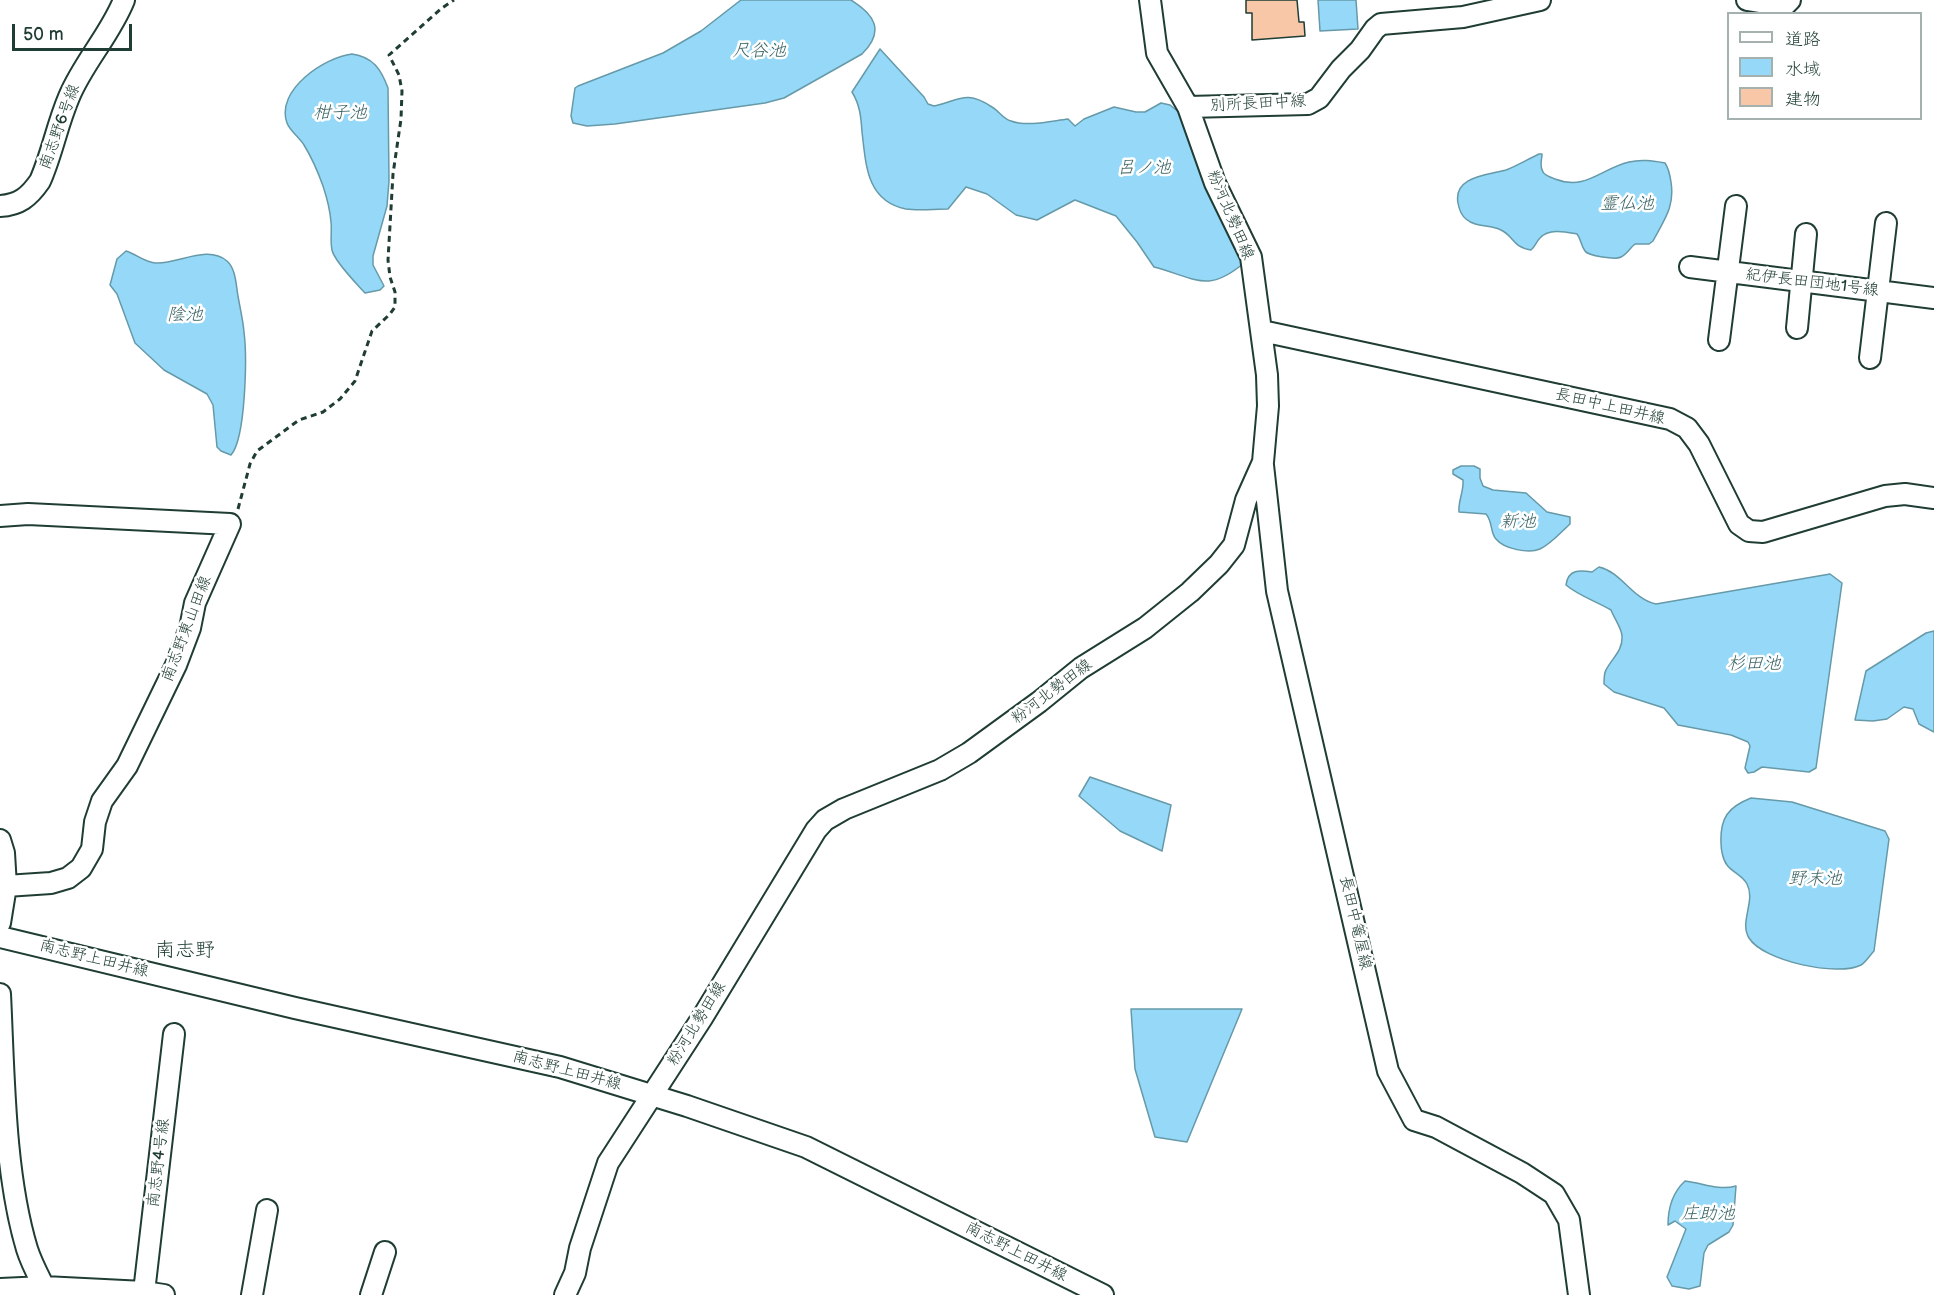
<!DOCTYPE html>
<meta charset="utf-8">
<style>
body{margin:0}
#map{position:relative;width:1934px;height:1295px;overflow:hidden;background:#fff;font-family:"Balsamiq Sans","Klee One",sans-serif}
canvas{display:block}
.legend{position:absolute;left:1727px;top:12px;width:195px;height:108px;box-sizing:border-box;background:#fff;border:2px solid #a5b1ae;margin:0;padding:8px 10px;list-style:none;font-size:18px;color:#1f3d34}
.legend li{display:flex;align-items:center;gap:12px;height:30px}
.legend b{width:30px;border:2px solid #a5b1ae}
.scale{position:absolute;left:12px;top:24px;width:120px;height:27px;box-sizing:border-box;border:3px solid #1f3d34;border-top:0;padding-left:8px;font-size:18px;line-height:21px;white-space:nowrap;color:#1f3d34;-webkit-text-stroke:4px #fff;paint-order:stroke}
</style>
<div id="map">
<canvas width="1934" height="1295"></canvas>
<ul class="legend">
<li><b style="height:8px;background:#fff"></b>道路</li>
<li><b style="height:16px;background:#95d8f7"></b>水域</li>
<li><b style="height:16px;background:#f7c7a7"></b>建物</li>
</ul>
<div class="scale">50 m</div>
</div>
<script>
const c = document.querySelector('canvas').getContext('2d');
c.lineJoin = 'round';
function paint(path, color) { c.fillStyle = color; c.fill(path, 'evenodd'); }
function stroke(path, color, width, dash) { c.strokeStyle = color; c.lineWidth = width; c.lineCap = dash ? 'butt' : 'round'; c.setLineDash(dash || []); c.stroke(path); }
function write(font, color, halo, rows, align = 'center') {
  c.font = font + ' "Balsamiq Sans","Klee One",sans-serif'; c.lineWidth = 5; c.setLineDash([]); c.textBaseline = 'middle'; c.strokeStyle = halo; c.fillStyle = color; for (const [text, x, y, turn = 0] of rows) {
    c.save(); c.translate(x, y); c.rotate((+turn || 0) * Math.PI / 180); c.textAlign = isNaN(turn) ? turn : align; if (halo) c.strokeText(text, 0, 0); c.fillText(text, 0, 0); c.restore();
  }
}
const water = new Path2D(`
 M 741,0 L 851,0 C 875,15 885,31 862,54 L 784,98 L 765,103 L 615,124 L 587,126 L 573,123 L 571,116 L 575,88 L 578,86 L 663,53 L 701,31 Z
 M 1318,0 L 1356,0 L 1358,29 L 1320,31 Z
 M 880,49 L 924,97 L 928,104 L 934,106 C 960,100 966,90 992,107 C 999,111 1003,119 1011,121 C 1027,127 1051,121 1068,119 L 1075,126 L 1084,119 L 1114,107 L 1136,112 L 1145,112 L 1161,103 L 1170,105 L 1185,117 L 1244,263 C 1207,294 1196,278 1154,267 L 1137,242 L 1116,216 L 1075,200 L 1037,220 L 1016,215 L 987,194 L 966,187 L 948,209 C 934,209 919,211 906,209 C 866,201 866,164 862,132 C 861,117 860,105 852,92 Z
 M 352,54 C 373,57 381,69 388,88 L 389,181 L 387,206 L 373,256 L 373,265 L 384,286 L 380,290 L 365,293 C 356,283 334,261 332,250 C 330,241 332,231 331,222 C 330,210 327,198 323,186 C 318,172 312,158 304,145 C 299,137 290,131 287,123 C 275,90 325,57 352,54 Z
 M 1539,154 L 1542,154 C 1542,160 1539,166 1543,172 C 1545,176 1551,177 1555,179 C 1586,191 1600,169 1629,162 C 1642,159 1653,161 1665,163 C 1669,169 1670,175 1671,182 C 1675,207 1664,220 1653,241 L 1649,244 L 1635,244 C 1630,248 1627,254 1621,257 C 1616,260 1588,256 1585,251 C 1581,246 1581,239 1577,234 C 1566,232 1549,228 1540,238 C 1536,242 1535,247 1531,250 C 1512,247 1514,236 1501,230 C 1490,224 1476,228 1466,219 C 1461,215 1459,209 1458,203 C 1453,176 1489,175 1506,170 C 1517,166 1528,159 1539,154 Z
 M 126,251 C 136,254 144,262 155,263 C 177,265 207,244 227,261 C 236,269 236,285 238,296 C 240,308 243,320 244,332 C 247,356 246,438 231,455 L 221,451 L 217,447 L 213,405 L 207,394 L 164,370 L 135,343 L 117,294 L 110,285 L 117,259 Z
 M 1461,466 L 1474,466 L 1480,469 L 1480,478 L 1483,486 L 1493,490 L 1526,493 L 1547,512 L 1570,517 L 1570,524 C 1561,532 1551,544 1540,549 C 1529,554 1504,549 1496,539 C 1490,533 1493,522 1486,514 L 1459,512 C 1458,500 1464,492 1463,480 L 1453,474 L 1453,470 Z
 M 1599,567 C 1622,572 1632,599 1656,604 L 1830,574 L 1842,583 L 1816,768 L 1809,772 L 1762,767 L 1754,772 L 1748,773 L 1745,768 L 1750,746 L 1748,742 L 1731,735 L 1678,725 L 1664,708 L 1614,692 L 1604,684 C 1604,679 1604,673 1606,670 C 1612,658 1623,651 1622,636 C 1622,629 1614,618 1611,610 C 1596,601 1579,596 1566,585 C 1568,569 1580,570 1592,572 Z
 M 1934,631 L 1934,732 L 1919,724 L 1913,709 L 1904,707 L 1887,719 L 1873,721 L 1855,720 L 1866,671 L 1926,633 Z
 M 1090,777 L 1171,805 L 1162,851 L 1120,831 L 1079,796 Z
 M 1751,798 L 1792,802 L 1885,831 L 1889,839 L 1874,951 C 1870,955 1866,962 1861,965 C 1838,977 1763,961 1749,938 C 1739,922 1756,901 1747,884 C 1743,876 1732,872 1727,865 C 1723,860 1721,850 1721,843 C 1720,818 1728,807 1751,798 Z
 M 1131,1009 L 1242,1009 L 1187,1142 L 1155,1137 L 1135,1069 Z
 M 1685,1181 C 1703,1183 1718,1191 1736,1186 L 1733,1225 L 1729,1232 L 1708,1245 L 1704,1253 L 1700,1286 L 1689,1289 L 1672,1286 L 1667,1277 L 1686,1229 L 1675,1221 L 1668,1225 C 1668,1208 1672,1193 1685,1181 Z`);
paint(water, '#95d8f7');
stroke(water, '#669aa9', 1.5);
const building = new Path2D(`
 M 1246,0 L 1297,0 L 1299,22 L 1304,22 L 1305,36 L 1252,40 L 1252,13 L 1246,13 Z`);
paint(building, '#f7c7a7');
stroke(building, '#1f3d34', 1.5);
const minor = new Path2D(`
 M 1747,0 L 1784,6 L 1790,0
 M 1188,107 L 1308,104 L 1319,98 L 1341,69 L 1360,50 L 1375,29 L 1381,24 L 1463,17 L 1540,0
 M 0,206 C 19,205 29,197 40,181 C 52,154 57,125 69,97 C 83,63 110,35 124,0
 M 1690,267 L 1934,298
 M 1797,328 L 1806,234
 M 1262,331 L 1670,419 L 1687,428 L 1699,444 L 1739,524 L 1749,531 L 1763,532 L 1885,496 L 1905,494 L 1934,498
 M 1719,340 L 1736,206
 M 1870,358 L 1886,223
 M 1263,465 L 1277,591 L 1388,1071 L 1414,1120 L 1436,1127 L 1522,1173 L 1554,1194 L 1569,1220 L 1579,1295
 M 0,516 L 28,514 L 230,524 L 195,603 L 190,628 L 176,665 L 127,766 L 102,801 L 95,822 L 92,849 L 81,868 L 68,878 L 51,883 L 6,886 L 0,923
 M 0,840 L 4,853 L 6,886
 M 0,937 L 295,1008 L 560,1067 L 687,1106 L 806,1147 L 1103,1295
 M 0,994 C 4,1074 4,1173 27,1249 C 31,1262 38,1275 44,1287 L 144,1292 L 164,1295
 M 0,1289 L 44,1287
 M 144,1292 L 174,1034
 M 252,1295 L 267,1210
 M 371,1295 L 385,1252
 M 565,1295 L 575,1273 L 580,1248 L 608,1163 L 702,1018 L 816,830 L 825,820 L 844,809 L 940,770 L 969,753 L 1039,702 L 1081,668 L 1145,628 L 1190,592 L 1219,564 L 1234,545 L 1246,500 L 1263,462 L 1268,406 L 1267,375 L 1251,257 L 1215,183 L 1188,107 L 1157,53 L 1150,0`);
stroke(minor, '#1f3d34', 24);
stroke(new Path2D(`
 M 238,509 L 250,464 L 257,451 L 299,420 L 323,412 L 340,399 L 355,381 L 372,331 L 390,314 L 395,307 L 395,292 L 390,277 L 388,260 L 393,174 L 401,119 L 402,91 L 399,75 L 389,55 L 442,8 L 454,0`), '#1f3d34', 3, [6, 4.5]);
stroke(minor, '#fff', 20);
write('16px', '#1f3d34', '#fff', [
 ["別所長田中線",1258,104,-3],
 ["南志野6号線",60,127,-70],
 ["粉河北勢田線",1230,215,67],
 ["紀伊長田団地1号線",1812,283,7],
 ["長田中上田井線",1610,407,13],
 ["南志野東山田線",187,629,-69],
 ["粉河北勢田線",1052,692,-37],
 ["長田中篭屋線",1355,923,77],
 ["南志野上田井線",94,959,14],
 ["粉河北勢田線",697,1024,-58],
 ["南志野上田井線",567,1071,15],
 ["南志野4号線",159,1163,-83],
 ["南志野上田井線",1016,1252,27]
]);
write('italic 18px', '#3c6465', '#fff', [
 ["尺谷池",759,51],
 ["柑子池",340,113],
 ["呂ノ池",1144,168],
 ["霊仏池",1627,204],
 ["陰池",185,315],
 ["新池",1518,522],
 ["杉田池",1754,664],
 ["野末池",1815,879],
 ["庄助池",1708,1214]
]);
write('20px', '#1f3d34', '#fff', [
 ["南志野",185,951]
]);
</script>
